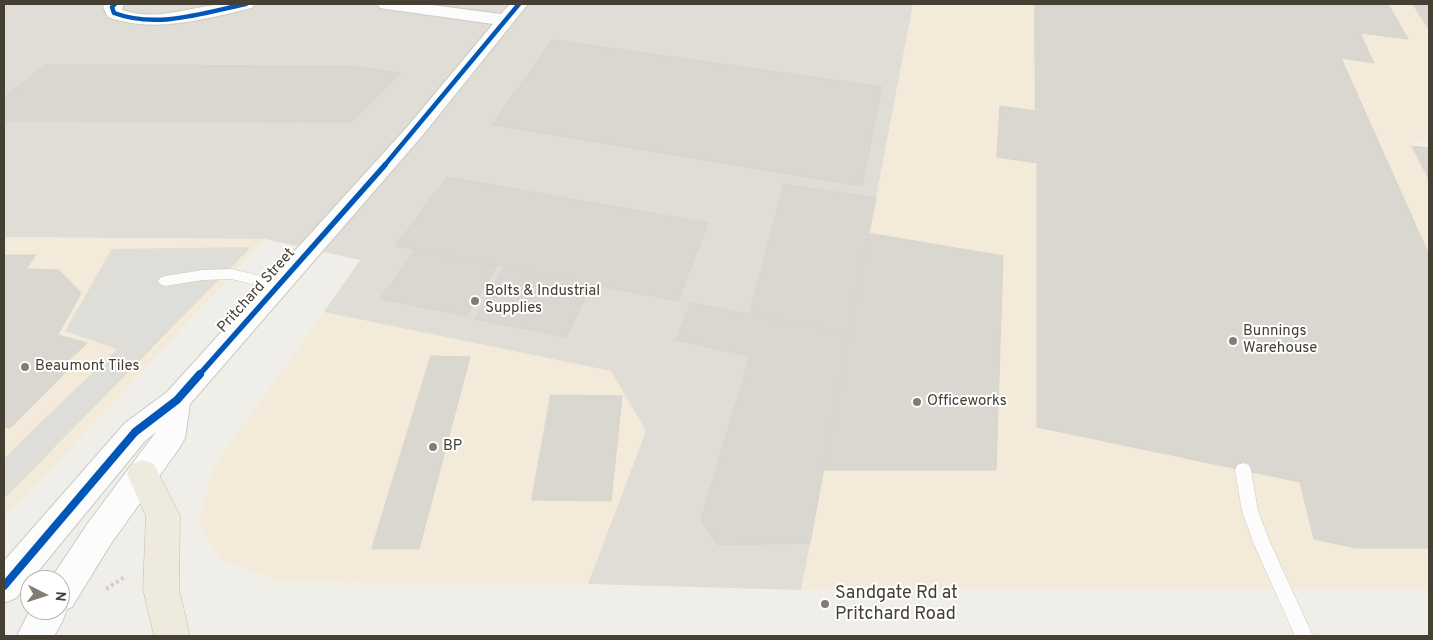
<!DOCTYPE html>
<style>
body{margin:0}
#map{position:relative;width:1433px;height:640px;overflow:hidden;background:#f0eee8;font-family:Overpass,sans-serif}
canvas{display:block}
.frame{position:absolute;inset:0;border:5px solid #464034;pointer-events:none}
.north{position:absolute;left:20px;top:570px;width:50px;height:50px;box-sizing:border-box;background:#fff;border:1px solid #b5b3ae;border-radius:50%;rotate:95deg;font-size:14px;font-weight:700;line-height:20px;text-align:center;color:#464034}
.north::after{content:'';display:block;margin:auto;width:18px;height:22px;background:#827d73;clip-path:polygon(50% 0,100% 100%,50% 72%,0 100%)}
</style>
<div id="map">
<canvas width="1433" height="640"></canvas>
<div class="frame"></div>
<div class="north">N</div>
</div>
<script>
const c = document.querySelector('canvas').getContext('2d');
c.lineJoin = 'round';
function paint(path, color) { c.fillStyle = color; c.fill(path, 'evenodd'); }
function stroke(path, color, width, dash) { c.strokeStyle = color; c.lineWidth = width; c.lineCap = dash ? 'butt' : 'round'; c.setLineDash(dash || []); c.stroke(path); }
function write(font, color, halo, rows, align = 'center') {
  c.font = font + ' Overpass,sans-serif'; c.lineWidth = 4; c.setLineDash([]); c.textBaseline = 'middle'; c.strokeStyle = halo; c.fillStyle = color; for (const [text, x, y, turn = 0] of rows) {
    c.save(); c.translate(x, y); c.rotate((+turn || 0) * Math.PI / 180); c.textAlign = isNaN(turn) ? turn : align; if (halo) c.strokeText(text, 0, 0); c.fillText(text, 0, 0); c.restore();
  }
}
paint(new Path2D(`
 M 913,4 L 1413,4 L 1429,29 L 1429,135 L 1412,146 L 1429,180 L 1429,589 L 801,590 Z
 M 4,237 L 265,239 L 25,497 L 4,517 Z
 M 324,312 L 611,371 L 646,431 L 588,584 L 281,582 L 220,559 L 198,520 L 216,463 Z`), '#f4eada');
paint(new Path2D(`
 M 4,4 L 913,4 L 801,590 L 588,584 L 646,431 L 611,371 L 324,312 L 360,260 L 265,239 L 4,237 Z`), '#e0ddd6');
paint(new Path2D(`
 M 251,247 L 4,499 L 4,458 L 117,349 L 65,331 L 112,249 Z`), '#dfddd8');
const building = new Path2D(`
 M 1035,4 L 1388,4 L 1408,39 L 1360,33 L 1374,63 L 1341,58 L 1429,255 L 1429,548 L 1356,548 L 1314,539 L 1300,482 L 1037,427 L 1037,163 L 997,157 L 1000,106 L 1035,111 Z
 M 1413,4 L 1429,4 L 1429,29 Z
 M 553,40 L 882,87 L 862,186 L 492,125 Z
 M 45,65 L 351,66 L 400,73 L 352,122 L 4,121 L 4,98 Z
 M 1412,146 L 1429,148 L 1429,179 Z
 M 447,177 L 708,223 L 678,301 L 396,246 Z
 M 784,184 L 876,198 L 849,334 L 750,314 Z
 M 868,233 L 1003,256 L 996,470 L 823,470 Z
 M 415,250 L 497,265 L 467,316 L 380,299 Z
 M 4,255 L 36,255 L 26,269 L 59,270 L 81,293 L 58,335 L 87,343 L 68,361 L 75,363 L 10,428 L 4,427 Z
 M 505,267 L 592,284 L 566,337 L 475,319 Z
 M 691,303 L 849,334 L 810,543 L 718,545 L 701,519 L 750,356 L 676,340 Z
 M 431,356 L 470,357 L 419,549 L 372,549 Z
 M 551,395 L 622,396 L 611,501 L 532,500 Z`);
paint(building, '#dad7d1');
stroke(building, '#d8d5ce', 1);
const service = new Path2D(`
 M 231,269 L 279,280 L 284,282 L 286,285 L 284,288 L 279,290 L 231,279 L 203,280 L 165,286 L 160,284 L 158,281 L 160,278 L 165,276 L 203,270 Z
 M 1243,463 L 1249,465 L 1251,470 L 1258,511 L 1269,540 L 1313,636 L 1295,636 L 1253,542 L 1242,511 L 1235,470 L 1237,465 Z`);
const minor = new Path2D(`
 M 105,4 L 124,4 L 122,10 C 156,22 189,7 223,4 C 233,3 245,3 255,4 L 252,8 C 205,19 155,34 108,17 L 103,7 Z
 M 377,4 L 424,4 L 501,14 L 510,4 L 528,4 L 422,136 L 190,404 L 185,438 L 180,447 L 110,545 L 72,607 L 67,609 L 62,622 L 54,636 L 17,636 L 30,610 L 60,610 L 60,580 L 50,580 L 88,523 L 156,432 L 145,441 L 16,598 L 4,603 L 4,561 L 125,423 L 167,392 L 408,126 L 493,24 L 386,9 L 380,8 Z`);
const trunk = new Path2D(`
 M 143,460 L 154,464 L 180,516 L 179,589 L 190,636 L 154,636 L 143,589 L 146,516 L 127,474 L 132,464 Z`);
stroke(service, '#cccac4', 1);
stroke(minor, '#cccac4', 2);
stroke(trunk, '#c9bca2', 1);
stroke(new Path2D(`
 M 106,589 L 126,576`), '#d1ceca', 4, [3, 3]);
paint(service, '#fdfcfc');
paint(minor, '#fdfcfc');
paint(trunk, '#eeeade');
stroke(new Path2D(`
 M 115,4 L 112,7 L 114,13 C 157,29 203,13 246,4
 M 384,166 L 519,4`), '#0057b8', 4.5);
stroke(new Path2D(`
 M 199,375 L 385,165`), '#0057b8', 5.5);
stroke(new Path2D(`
 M 4,586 L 135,432 L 177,400 L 200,374`), '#0057b8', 8);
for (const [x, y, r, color] of [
 [475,301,5,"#827d73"],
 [1233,341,5,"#827d73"],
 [25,367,5,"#827d73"],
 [917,402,5,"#827d73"],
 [433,447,5,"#827d73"],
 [825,604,5,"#827d73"]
]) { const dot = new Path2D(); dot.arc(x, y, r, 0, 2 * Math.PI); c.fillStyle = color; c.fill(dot); stroke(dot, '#fff', 2); }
write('15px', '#464034', '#fff', [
 ["Pritchard Street",257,291,-48]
]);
write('15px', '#464034', '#fff', [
 ["Bolts & Industrial",485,292],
 ["Supplies",485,309],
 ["Bunnings",1243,332],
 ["Warehouse",1243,349],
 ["Beaumont Tiles",35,367],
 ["Officeworks",927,402],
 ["BP",443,447]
], 'left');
write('18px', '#464034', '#fff', [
 ["Sandgate Rd at",835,594],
 ["Pritchard Road",835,615]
], 'left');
</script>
